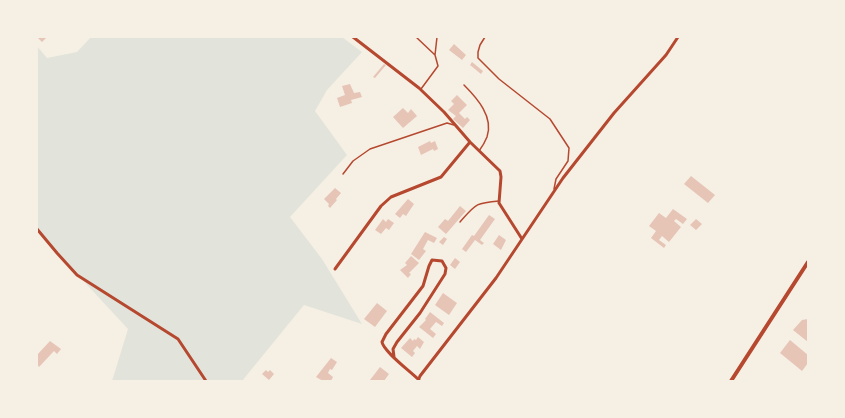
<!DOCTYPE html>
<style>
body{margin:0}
#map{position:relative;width:845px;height:418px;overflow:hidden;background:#f6efe4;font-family:"Noto Serif",serif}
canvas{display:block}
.frame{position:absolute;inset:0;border:38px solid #f6efe4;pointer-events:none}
</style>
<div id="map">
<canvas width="845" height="418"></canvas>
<div class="frame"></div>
</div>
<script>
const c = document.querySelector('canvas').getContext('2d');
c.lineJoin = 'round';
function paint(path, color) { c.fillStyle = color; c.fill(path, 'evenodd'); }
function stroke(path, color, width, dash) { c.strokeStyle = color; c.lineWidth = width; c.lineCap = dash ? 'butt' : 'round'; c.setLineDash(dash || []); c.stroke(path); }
paint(new Path2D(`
 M 91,37 L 342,37 L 362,52 L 327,90 L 315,111 L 347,155 L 290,217 L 322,259 L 362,324 L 304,305 L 242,381 L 112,381 L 128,329 L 37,231 L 37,46 L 47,58 L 77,52 Z`), '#e2e4dc');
paint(new Path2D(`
 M 37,37 L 47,37 L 42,42 Z
 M 454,44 L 466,55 L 462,60 L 449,50 Z
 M 472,62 L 483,71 L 481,74 L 470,65 Z
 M 384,64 L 386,65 L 375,78 L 373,77 Z
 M 350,84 L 354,93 L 360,92 L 362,97 L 351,100 L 352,103 L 340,107 L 337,98 L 345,95 L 342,86 Z
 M 457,95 L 467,105 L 459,113 L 465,119 L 467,117 L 470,120 L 463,128 L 453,119 L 456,116 L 448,110 L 454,104 L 451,101 Z
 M 403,108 L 408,113 L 411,109 L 417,116 L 403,128 L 393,117 Z
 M 430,141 L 431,143 L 435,141 L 438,149 L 434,151 L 433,149 L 421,155 L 418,147 Z
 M 691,176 L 715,195 L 708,203 L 684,184 Z
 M 335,188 L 341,193 L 336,199 L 337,200 L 330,208 L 328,206 L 329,204 L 324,199 Z
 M 408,199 L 414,204 L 406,216 L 403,214 L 400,218 L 395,214 Z
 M 460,206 L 466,211 L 446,234 L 438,227 L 445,219 L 448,221 Z
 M 673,209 L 687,219 L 683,224 L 676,219 L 674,221 L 681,227 L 669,242 L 662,236 L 659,240 L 666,245 L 664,248 L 651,238 L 656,231 L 649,226 L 659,213 L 666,218 Z
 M 489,215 L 495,219 L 480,240 L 484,243 L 482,245 L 475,240 L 466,252 L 462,249 L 472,235 L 474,236 Z
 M 383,219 L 386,222 L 388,219 L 394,223 L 389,230 L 386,228 L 381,234 L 375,230 Z
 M 696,219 L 702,224 L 696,230 L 690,225 Z
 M 425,232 L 437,238 L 434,243 L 428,240 L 423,249 L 426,251 L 419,260 L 411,254 Z
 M 499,235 L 506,240 L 501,250 L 493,244 Z
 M 444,237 L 447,239 L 443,245 L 439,242 Z
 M 411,256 L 419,263 L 409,273 L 411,274 L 408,278 L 400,270 L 407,265 L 405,263 Z
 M 455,258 L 460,262 L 455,269 L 450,265 Z
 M 443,293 L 457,303 L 449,315 L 435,305 Z
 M 377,303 L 387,311 L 375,327 L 364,319 Z
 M 430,312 L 444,323 L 442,326 L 436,322 L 430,329 L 436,334 L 433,338 L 419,327 L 426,320 L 425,319 Z
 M 808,319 L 808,342 L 793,330 L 802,320 Z
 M 418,337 L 424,342 L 420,349 L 417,346 L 413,351 L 415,353 L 412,357 L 401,348 L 410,338 L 413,341 L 414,339 L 416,340 Z
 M 790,340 L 808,355 L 808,363 L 802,371 L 780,353 Z
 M 50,341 L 61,349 L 57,354 L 54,351 L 39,367 L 37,364 L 37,355 Z
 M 331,358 L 337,362 L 332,370 L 330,369 L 328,373 L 333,377 L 331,381 L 323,381 L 316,377 Z
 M 380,367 L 389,374 L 384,381 L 372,381 L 370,380 Z
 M 266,370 L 268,372 L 270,370 L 274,374 L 269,380 L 262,374 Z`), '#e6c5b7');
stroke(new Path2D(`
 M 416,37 L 435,55
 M 485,37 L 480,45 L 478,52 L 478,58 L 499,79 L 550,119 L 569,148 L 568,161 L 556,179 L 554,189
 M 464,85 C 477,98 494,117 487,137 C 485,142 482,147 479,151
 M 421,89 L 438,66 L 435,55 L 437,37
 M 343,174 L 353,161 L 370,149 L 447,123 L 454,125
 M 460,222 C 476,204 475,203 499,201`), '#b5482f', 1.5);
stroke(new Path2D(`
 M 353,37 L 419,88 L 444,112 L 470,142 L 500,171 L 501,177 L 499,203 L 522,239
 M 37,229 L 57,253 L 77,275 L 178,339 L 206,381
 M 335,269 L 381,206 L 391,197 L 441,177 L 470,142
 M 394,357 L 393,349 L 397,342 L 420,313 L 445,274 L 446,268 L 442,261 L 432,260 L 429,266 L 423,286 L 386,334 L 382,342 C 384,352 410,371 419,380
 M 418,381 L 420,376 L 496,278 L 563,178 L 614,113 L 666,55 L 678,37`), '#b5482f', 3);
stroke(new Path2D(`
 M 731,381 L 808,262`), '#b5482f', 4);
</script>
